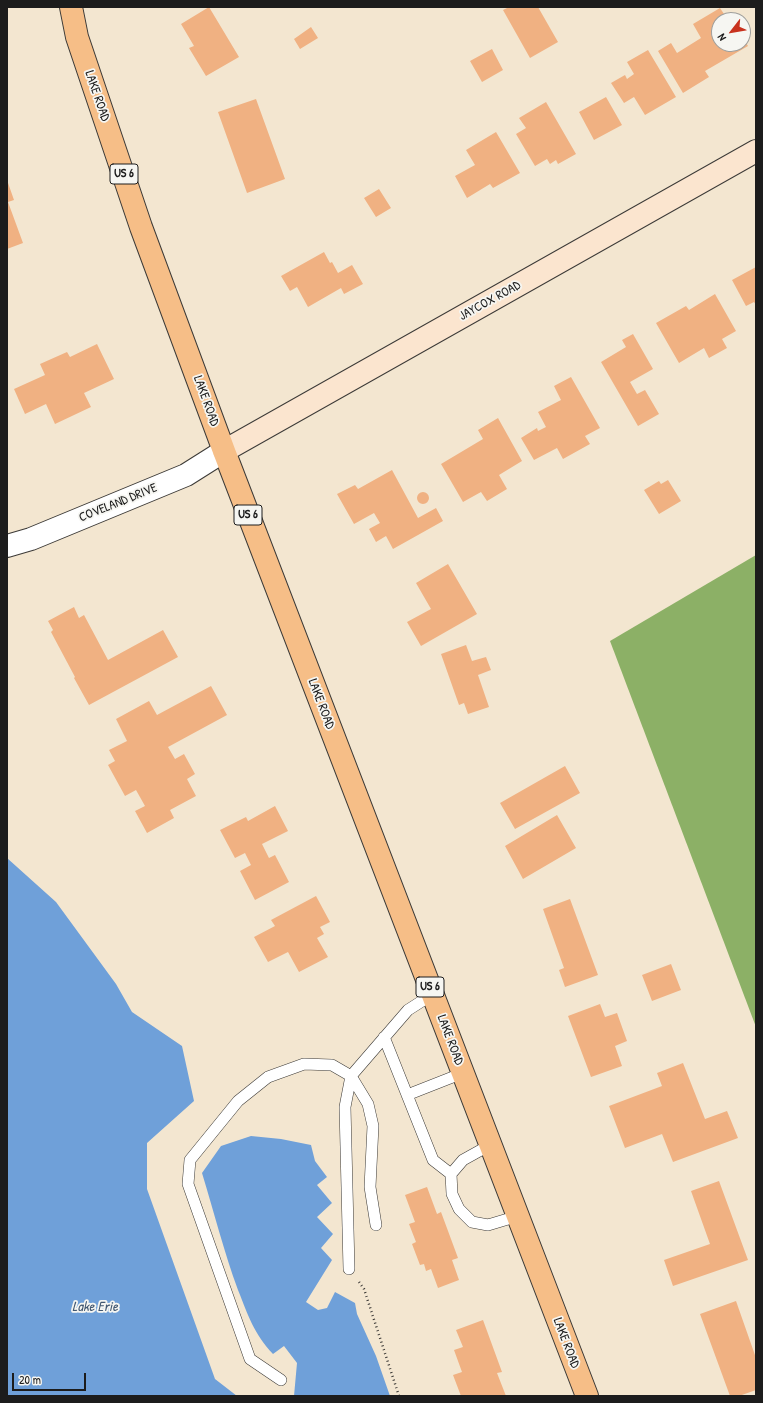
<!DOCTYPE html>
<style>
body{margin:0}
#map{position:relative;width:763px;height:1403px;overflow:hidden;background:#f3e6d0;font-family:"Patrick Hand",sans-serif}
canvas{display:block}
.frame{position:absolute;inset:0;border:8px solid #1c1c1c;pointer-events:none}
.north{position:absolute;left:711px;top:12px;width:40px;height:40px;box-sizing:border-box;background:#f6f6f2;border:1px solid #9f9f9c;border-radius:50%;rotate:239deg;font-size:11px;font-weight:700;line-height:16px;text-align:center;color:#1c1c1c}
.north::after{content:'';display:block;margin:auto;width:14px;height:18px;background:#c8321e;clip-path:polygon(50% 0,100% 100%,50% 72%,0 100%)}
.scale{position:absolute;left:12px;top:1373px;width:74px;height:18px;box-sizing:border-box;border:2px solid #1c1c1c;border-top:0;padding-left:5px;font-size:12px;line-height:14px;white-space:nowrap;color:#1c1c1c;-webkit-text-stroke:3px #f6f6f2;paint-order:stroke}
</style>
<div id="map">
<canvas width="763" height="1403"></canvas>
<div class="frame"></div>
<div class="north">N</div>
<div class="scale">20 m</div>
</div>
<script>
const c = document.querySelector('canvas').getContext('2d');
c.lineJoin = 'round';
function paint(path, color) { c.fillStyle = color; c.fill(path, 'evenodd'); }
function stroke(path, color, width, dash) { c.strokeStyle = color; c.lineWidth = width; c.lineCap = dash ? 'butt' : 'round'; c.setLineDash(dash || []); c.stroke(path); }
function write(font, color, halo, rows, align = 'center') {
  c.font = font + ' "Patrick Hand",sans-serif'; c.lineWidth = 3.5; c.setLineDash([]); c.textBaseline = 'middle'; c.strokeStyle = halo; c.fillStyle = color; for (const [text, x, y, turn = 0] of rows) {
    c.save(); c.translate(x, y); c.rotate((+turn || 0) * Math.PI / 180); c.textAlign = isNaN(turn) ? turn : align; if (halo) c.strokeText(text, 0, 0); c.fillText(text, 0, 0); c.restore();
  }
}
paint(new Path2D(`
 M 756,555 L 756,1027 L 610,641 Z`), '#8cb066');
paint(new Path2D(`
 M 7,858 L 56,902 L 116,984 L 132,1012 L 182,1046 L 194,1101 L 147,1143 L 147,1189 L 215,1379 L 237,1396 L 7,1396 Z
 M 251,1136 L 281,1139 L 311,1145 L 315,1161 L 327,1177 L 317,1185 L 332,1203 L 317,1217 L 333,1234 L 321,1248 L 332,1260 L 306,1302 L 318,1310 L 327,1308 L 335,1292 L 355,1303 L 357,1314 L 376,1356 L 390,1396 L 294,1396 L 297,1363 L 284,1346 L 273,1354 C 254,1334 248,1315 238,1290 C 224,1252 214,1212 202,1173 L 221,1146 Z`), '#6fa0d9');
paint(new Path2D(`
 M 209,7 L 239,57 L 206,76 L 189,48 L 194,46 L 181,24 Z
 M 509,7 L 538,7 L 558,42 L 530,58 L 503,10 Z
 M 720,8 L 728,20 L 719,20 L 719,44 L 743,44 L 743,38 L 748,46 L 705,71 L 709,77 L 683,93 L 658,51 L 671,43 L 677,53 L 701,38 L 693,24 Z
 M 311,27 L 318,38 L 300,49 L 294,39 Z
 M 492,49 L 503,70 L 482,82 L 470,61 Z
 M 648,50 L 676,97 L 645,115 L 634,97 L 624,103 L 611,83 L 625,75 L 627,79 L 634,74 L 627,62 Z
 M 606,97 L 622,125 L 594,140 L 579,112 Z
 M 256,99 L 285,179 L 247,193 L 218,112 Z
 M 546,102 L 576,154 L 558,164 L 556,160 L 550,164 L 547,159 L 535,166 L 516,134 L 526,128 L 519,118 Z
 M 496,132 L 520,173 L 493,188 L 490,184 L 467,198 L 455,176 L 475,165 L 466,150 Z
 M 7,180 L 14,200 L 8,202 L 23,243 L 7,249 Z
 M 379,189 L 391,208 L 376,217 L 364,198 Z
 M 324,252 L 330,263 L 332,262 L 338,273 L 352,265 L 363,284 L 344,294 L 341,288 L 308,307 L 297,287 L 290,291 L 281,276 Z
 M 756,267 L 756,305 L 754,302 L 746,306 L 732,280 Z
 M 715,294 L 736,331 L 722,339 L 727,348 L 709,358 L 704,348 L 679,363 L 656,323 L 686,306 L 689,310 Z
 M 633,334 L 653,369 L 630,382 L 637,394 L 645,390 L 659,414 L 638,426 L 601,362 L 626,347 L 622,340 Z
 M 97,344 L 114,379 L 84,393 L 91,407 L 55,424 L 46,404 L 25,414 L 14,389 L 45,375 L 40,364 L 67,352 L 70,357 Z
 M 571,377 L 600,428 L 585,436 L 590,444 L 563,459 L 557,448 L 534,460 L 521,438 L 537,428 L 538,431 L 546,427 L 538,412 L 561,400 L 554,386 Z
 M 498,418 L 522,461 L 499,475 L 507,489 L 487,501 L 481,492 L 463,502 L 441,464 L 483,439 L 478,430 Z
 M 392,470 L 418,518 L 436,508 L 443,521 L 393,549 L 386,536 L 376,542 L 369,529 L 380,523 L 374,513 L 354,524 L 337,494 L 355,485 L 358,489 Z
 M 668,480 L 681,501 L 659,514 L 644,490 L 659,481 L 661,484 Z
 M417 498a6 6 0 1 1 12 0a6 6 0 1 1-12 0Z
 M 448,564 L 477,614 L 421,646 L 407,622 L 431,609 L 416,583 Z
 M 74,607 L 79,618 L 84,615 L 108,660 L 163,630 L 178,657 L 89,705 L 74,678 L 75,677 L 51,632 L 53,630 L 48,621 Z
 M 466,645 L 472,661 L 486,657 L 491,670 L 478,675 L 489,707 L 468,714 L 464,703 L 459,705 L 441,654 Z
 M 211,686 L 227,715 L 168,747 L 175,759 L 184,754 L 195,774 L 187,779 L 196,796 L 170,810 L 174,818 L 147,833 L 135,811 L 145,806 L 136,790 L 125,796 L 108,765 L 115,761 L 109,750 L 127,741 L 116,719 L 149,701 L 157,715 Z
 M 565,766 L 580,793 L 515,829 L 500,803 Z
 M 275,806 L 288,831 L 262,844 L 269,858 L 275,855 L 289,882 L 255,900 L 240,871 L 251,865 L 245,853 L 235,858 L 220,830 L 246,817 L 248,821 Z
 M 557,815 L 576,848 L 523,879 L 505,846 Z
 M 316,896 L 330,922 L 320,927 L 324,934 L 317,938 L 328,957 L 299,972 L 288,952 L 268,962 L 254,937 L 275,926 L 271,920 Z
 M 570,899 L 598,975 L 565,987 L 559,970 L 564,968 L 543,909 Z
 M 671,964 L 681,990 L 652,1001 L 642,975 Z
 M 600,1004 L 605,1017 L 617,1013 L 627,1041 L 615,1046 L 622,1066 L 591,1077 L 568,1016 Z
 M 683,1063 L 705,1119 L 727,1111 L 738,1138 L 673,1162 L 662,1134 L 625,1148 L 609,1106 L 662,1086 L 657,1073 Z
 M 719,1181 L 748,1260 L 673,1286 L 664,1260 L 710,1244 L 691,1191 Z
 M 427,1187 L 437,1214 L 441,1212 L 458,1258 L 452,1260 L 459,1280 L 438,1288 L 431,1269 L 426,1271 L 424,1264 L 420,1265 L 412,1244 L 416,1242 L 409,1224 L 415,1222 L 405,1195 Z
 M 736,1301 L 756,1358 L 756,1390 L 739,1396 L 730,1396 L 700,1314 Z
 M 483,1320 L 502,1372 L 497,1373 L 506,1396 L 461,1396 L 453,1375 L 462,1372 L 454,1350 L 463,1347 L 456,1330 Z`), '#f0b182');
const lane = new Path2D(`
 M 384,1037 L 433,1160 L 451,1174
 M 407,1095 L 463,1073
 M 490,1145 L 463,1160 L 451,1174 L 452,1194 L 459,1209 L 472,1222 L 488,1225 L 518,1216
 M 349,1269 L 345,1107 L 351,1076 L 408,1010 L 433,994
 M 281,1380 L 250,1359 L 188,1184 L 190,1160 L 238,1101 L 268,1077 L 304,1064 L 332,1065 L 351,1076 L 368,1104 L 373,1126 L 370,1187 L 376,1225`);
const street = new Path2D(`
 M 7,546 L 31,539 L 186,475 L 224,451`);
const secondary = new Path2D(`
 M 224,451 L 756,151`);
const primary = new Path2D(`
 M 71,7 L 77,37 L 141,227 L 224,451 L 587,1396`);
stroke(lane, '#3c3a37', 12);
stroke(street, '#3c3a37', 24);
stroke(secondary, '#3c3a37', 24);
stroke(primary, '#3c3a37', 24);
stroke(new Path2D(`
 M 359,1282 L 364,1289 L 399,1396`), '#3c3a37', 2.5, [1, 3]);
stroke(lane, '#fff', 11);
stroke(street, '#fff', 22);
stroke(secondary, '#fbe5cf', 22);
stroke(primary, '#f6be87', 22);
for (const [x, y, w] of [
 [124,174,28],
 [248,515,28],
 [430,987,28]
]) { const box = new Path2D(); box.roundRect(x - w / 2, y - 10, w, 20, 3); c.fillStyle = '#f6f6f2'; c.fill(box); stroke(box, '#1c1c1c', 1); }
write('bold 12px', '#1c1c1c', null, [
 ["US 6",124,174],
 ["US 6",248,515],
 ["US 6",430,987]
]);
write('13px', '#1c1c1c', '#f6f6f2', [
 ["LAKE ROAD",97,96,71],
 ["JAYCOX ROAD",490,301,-29],
 ["LAKE ROAD",206,401,70],
 ["COVELAND DRIVE",118,503,-22],
 ["LAKE ROAD",321,704,69],
 ["LAKE ROAD",450,1040,69],
 ["LAKE ROAD",566,1343,69]
]);
write('italic 14px', '#415771', '#f6f6f2', [
 ["Lake Erie",95,1307]
]);
</script>
